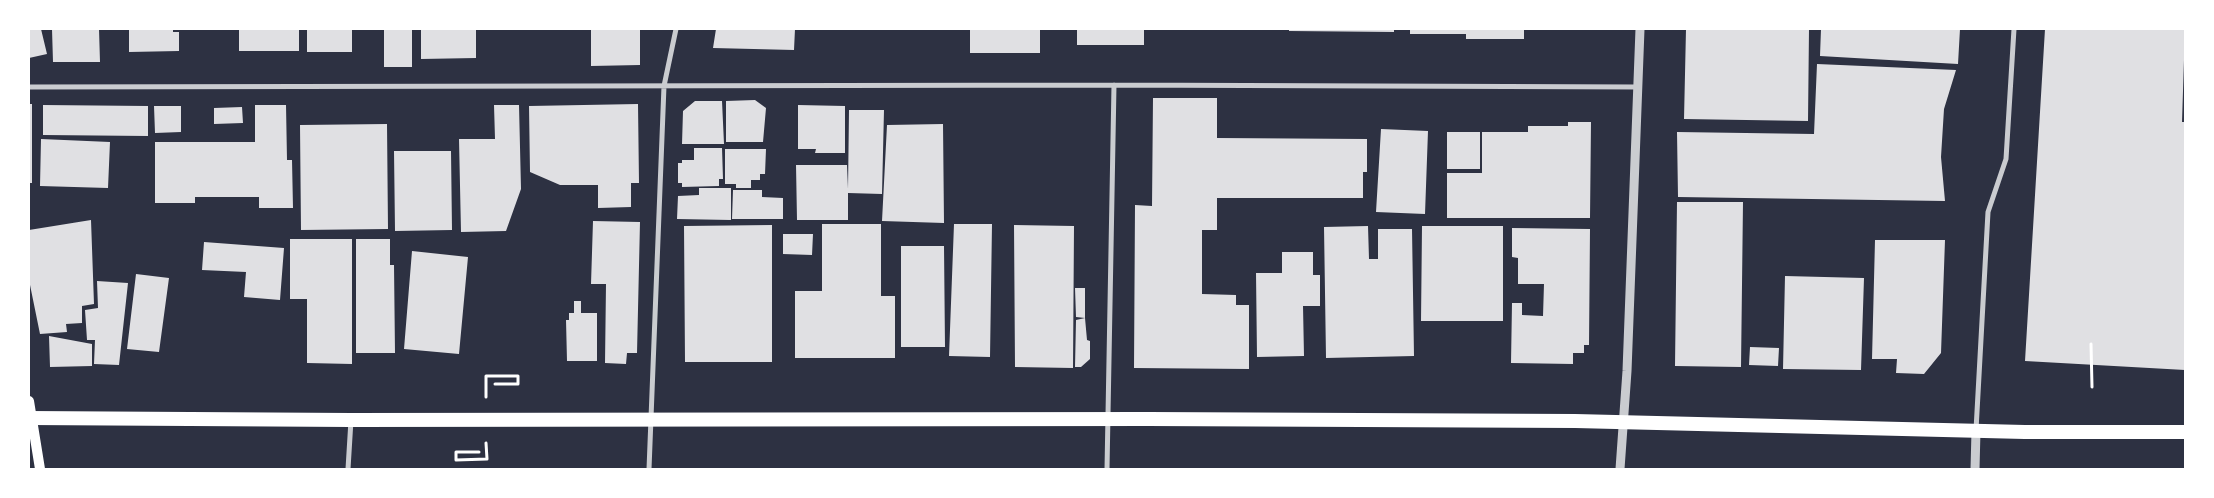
<!DOCTYPE html>
<style>
body{margin:0}
#map{position:relative;width:2214px;height:498px;overflow:hidden;background:#2d3142;font-family:"Golos Text",sans-serif}
canvas{display:block}
.frame{position:absolute;inset:0;border:30px solid #fff;pointer-events:none}
</style>
<div id="map">
<canvas width="2214" height="498"></canvas>
<div class="frame"></div>
</div>
<script>
const c = document.querySelector('canvas').getContext('2d');
c.lineJoin = 'round';
function paint(path, color) { c.fillStyle = color; c.fill(path, 'evenodd'); }
function stroke(path, color, width, dash) { c.strokeStyle = color; c.lineWidth = width; c.lineCap = dash ? 'butt' : 'round'; c.setLineDash(dash || []); c.stroke(path); }
paint(new Path2D(`
 M 29,29 L 41,29 L 47,54 L 29,58 Z
 M 52,29 L 99,29 L 100,62 L 53,62 Z
 M 129,29 L 173,29 L 173,32 L 179,32 L 179,51 L 129,52 Z
 M 239,29 L 299,29 L 299,51 L 239,51 Z
 M 307,29 L 352,29 L 352,52 L 307,52 Z
 M 384,29 L 412,29 L 412,67 L 384,67 Z
 M 421,29 L 476,29 L 476,58 L 421,59 Z
 M 591,29 L 640,29 L 640,65 L 591,66 Z
 M 716,29 L 795,29 L 794,50 L 713,48 Z
 M 970,29 L 1040,29 L 1040,53 L 970,53 Z
 M 1077,29 L 1144,29 L 1144,45 L 1077,45 Z
 M 1289,29 L 1394,29 L 1394,32 L 1289,31 Z
 M 1410,29 L 1524,29 L 1524,39 L 1466,39 L 1466,34 L 1410,34 Z
 M 1686,29 L 1809,29 L 1808,121 L 1684,119 Z
 M 1821,29 L 1960,29 L 1958,64 L 1820,56 Z
 M 2045,29 L 2185,29 L 2182,122 L 2185,122 L 2185,370 L 2025,361 Z
 M 1817,64 L 1956,70 L 1944,109 L 1941,157 L 1945,201 L 1678,197 L 1677,132 L 1814,134 Z
 M 1153,98 L 1217,98 L 1217,138 L 1367,139 L 1367,172 L 1363,172 L 1363,198 L 1217,198 L 1217,230 L 1202,230 L 1202,294 L 1236,295 L 1236,305 L 1249,305 L 1249,369 L 1134,368 L 1135,205 L 1152,206 Z
 M 755,100 L 766,108 L 763,142 L 726,142 L 726,101 Z
 M 695,101 L 722,101 L 724,144 L 682,144 L 683,111 Z
 M 29,104 L 32,104 L 32,183 L 29,183 Z
 M 638,104 L 639,183 L 631,183 L 631,207 L 598,208 L 598,185 L 560,185 L 530,172 L 529,106 Z
 M 43,105 L 148,106 L 148,136 L 43,135 Z
 M 255,105 L 286,105 L 287,160 L 292,160 L 293,208 L 259,208 L 259,197 L 195,197 L 195,203 L 155,203 L 155,142 L 255,142 Z
 M 494,105 L 519,105 L 521,189 L 506,231 L 461,232 L 459,139 L 495,139 Z
 M 798,105 L 845,106 L 845,153 L 815,153 L 816,149 L 798,149 Z
 M 154,106 L 181,106 L 181,132 L 155,133 Z
 M 242,107 L 243,123 L 214,124 L 214,108 Z
 M 849,110 L 884,110 L 882,194 L 848,193 L 848,220 L 797,220 L 796,165 L 847,165 L 848,189 Z
 M 1568,122 L 1591,122 L 1590,218 L 1447,218 L 1447,173 L 1482,173 L 1482,132 L 1528,132 L 1528,126 L 1568,126 Z
 M 387,124 L 388,229 L 301,230 L 300,125 Z
 M 943,124 L 944,223 L 882,221 L 887,125 Z
 M 1381,129 L 1428,131 L 1425,214 L 1376,212 Z
 M 1447,132 L 1480,132 L 1480,169 L 1447,169 Z
 M 41,139 L 110,142 L 108,188 L 40,186 Z
 M 694,148 L 722,148 L 723,179 L 719,179 L 719,186 L 682,187 L 682,183 L 678,183 L 678,163 L 682,163 L 682,160 L 694,160 Z
 M 725,149 L 766,149 L 765,174 L 760,174 L 760,180 L 751,180 L 751,188 L 736,188 L 736,184 L 725,184 Z
 M 394,151 L 451,151 L 452,230 L 395,231 Z
 M 699,188 L 731,188 L 731,220 L 677,219 L 678,196 L 699,195 Z
 M 733,190 L 762,190 L 762,197 L 783,198 L 783,219 L 732,219 Z
 M 1677,202 L 1743,202 L 1741,367 L 1675,366 Z
 M 91,220 L 94,304 L 82,306 L 82,323 L 66,324 L 67,332 L 40,334 L 29,280 L 29,230 Z
 M 593,221 L 640,222 L 637,353 L 627,353 L 626,364 L 605,363 L 606,284 L 591,284 Z
 M 822,224 L 881,224 L 881,296 L 895,296 L 895,358 L 795,358 L 795,291 L 822,291 Z
 M 954,224 L 992,224 L 990,357 L 949,356 Z
 M 772,225 L 772,362 L 685,362 L 684,226 Z
 M 1014,225 L 1074,226 L 1073,368 L 1015,367 Z
 M 1368,226 L 1369,259 L 1378,259 L 1378,229 L 1412,229 L 1414,356 L 1326,358 L 1324,227 Z
 M 1422,226 L 1503,226 L 1503,321 L 1421,321 Z
 M 1512,228 L 1590,229 L 1589,345 L 1584,345 L 1584,353 L 1573,353 L 1573,364 L 1511,363 L 1512,303 L 1522,303 L 1522,315 L 1543,316 L 1544,284 L 1518,284 L 1518,258 L 1512,257 Z
 M 783,234 L 813,234 L 812,255 L 783,254 Z
 M 290,239 L 352,239 L 352,364 L 307,363 L 307,299 L 290,299 Z
 M 356,239 L 390,239 L 390,265 L 394,265 L 395,353 L 356,353 Z
 M 1875,240 L 1945,240 L 1941,353 L 1924,374 L 1896,373 L 1897,359 L 1872,359 Z
 M 204,242 L 284,248 L 280,300 L 244,297 L 246,272 L 202,270 Z
 M 901,246 L 944,246 L 945,347 L 901,347 Z
 M 412,251 L 468,257 L 459,354 L 404,349 Z
 M 1282,252 L 1313,252 L 1313,275 L 1320,275 L 1320,306 L 1303,306 L 1304,356 L 1257,357 L 1256,273 L 1282,273 Z
 M 136,274 L 169,278 L 159,352 L 127,349 Z
 M 1785,276 L 1864,278 L 1861,370 L 1783,369 Z
 M 97,281 L 128,283 L 119,365 L 94,364 L 95,340 L 87,340 L 85,310 L 98,308 Z
 M 1075,288 L 1085,288 L 1085,318 L 1076,317 Z
 M 574,301 L 581,301 L 581,313 L 597,313 L 597,361 L 567,361 L 566,320 L 569,320 L 569,313 L 574,313 Z
 M 1085,318 L 1087,340 L 1090,341 L 1090,359 L 1081,367 L 1075,367 L 1076,320 Z
 M 49,336 L 92,344 L 92,366 L 50,367 Z
 M 1750,347 L 1779,348 L 1778,366 L 1749,365 Z`), '#e0e0e3');
stroke(new Path2D(`
 M 2091,344 L 2092,387
 M 486,397 L 486,376 L 518,376 L 518,384 L 495,384
 M 479,452 L 456,452 L 456,460 L 487,459 L 486,443`), '#fff', 3);
stroke(new Path2D(`
 M 29,87 L 1114,85 L 1638,87
 M 1976,430 L 1988,212 L 2006,159 L 2014,29
 M 348,469 L 351,420
 M 649,469 L 664,86 L 676,29
 M 1107,469 L 1114,85`), '#caccd0', 5);
stroke(new Path2D(`
 M 1620,469 L 1627,371 L 1640,29
 M 1975,469 L 1976,431`), '#caccd0', 9);
stroke(new Path2D(`
 M 29,401 L 40,469`), '#fff', 10);
stroke(new Path2D(`
 M 29,418 L 351,420 L 1148,419 L 1575,421 L 2025,432 L 2185,432`), '#fff', 14);
</script>
